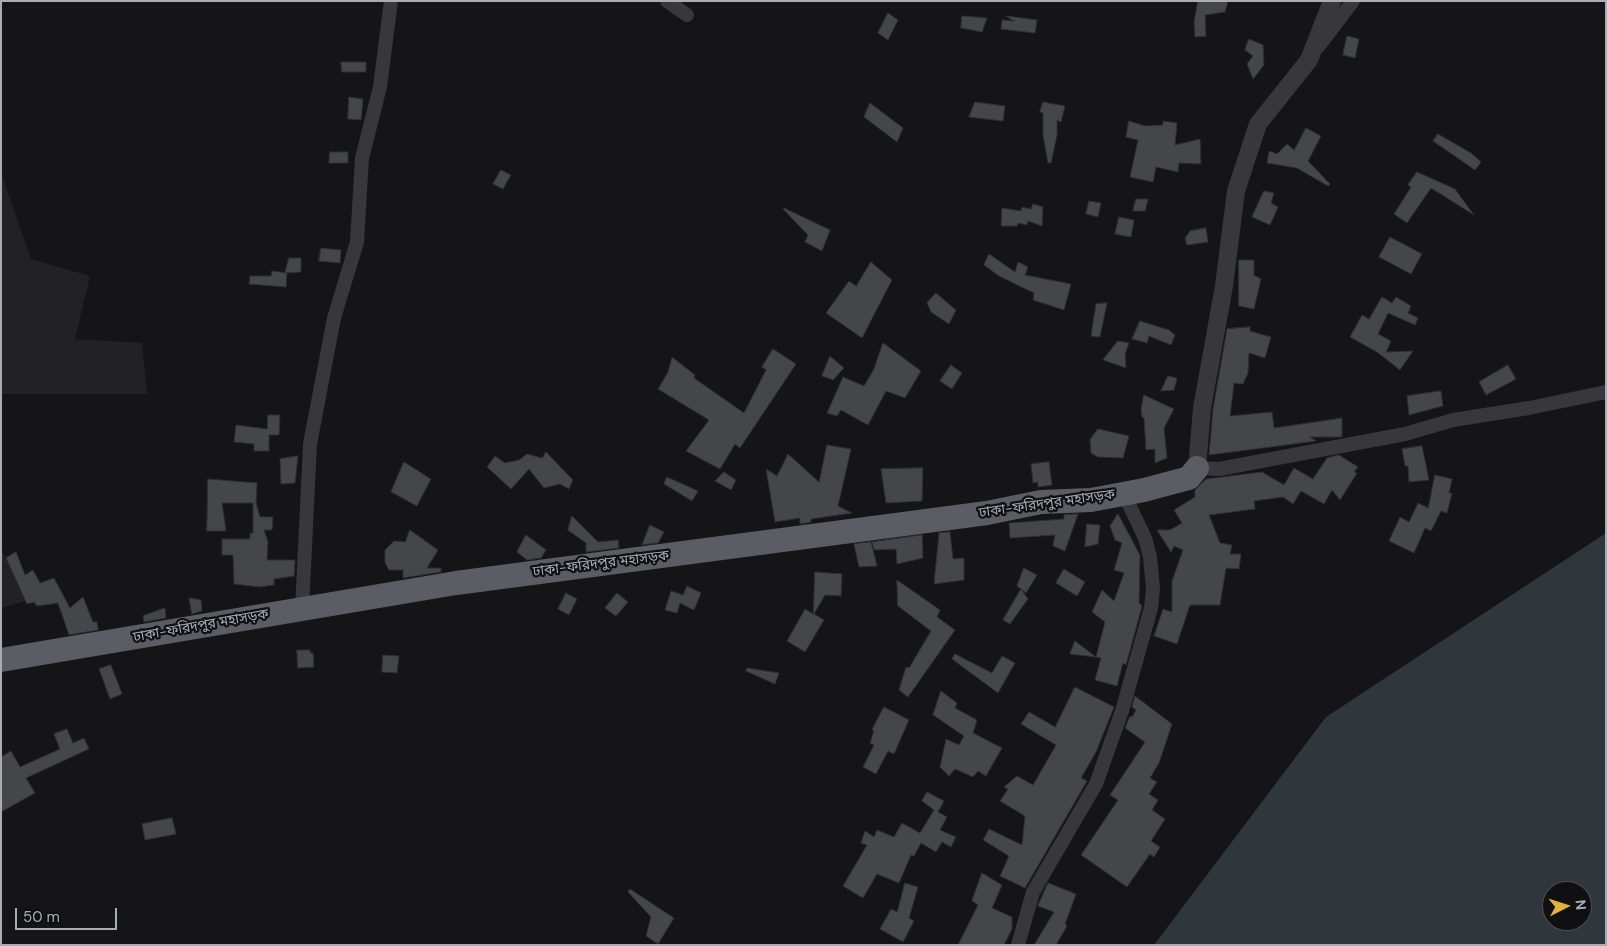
<!DOCTYPE html>
<meta charset="utf-8">
<style>
body{margin:0}
#map{position:relative;width:1607px;height:946px;overflow:hidden;background:#151517;font-family:"DM Sans",sans-serif}
canvas{display:block}
.frame{position:absolute;inset:0;border:2px solid #a8acb6;pointer-events:none}
.north{position:absolute;left:1542px;top:881px;width:50px;height:50px;box-sizing:border-box;background:#101012;border:1px solid #4d4e54;border-radius:50%;rotate:85deg;font-size:14px;font-weight:700;line-height:20px;text-align:center;color:#a8acb6}
.north::after{content:'';display:block;margin:auto;width:18px;height:22px;background:#e4af41;clip-path:polygon(50% 0,100% 100%,50% 72%,0 100%)}
.scale{position:absolute;left:15px;top:908px;width:102px;height:22px;box-sizing:border-box;border:2px solid #a8acb6;border-top:0;padding-left:6px;font-size:15px;line-height:18px;white-space:nowrap;color:#a8acb6;-webkit-text-stroke:4px #101012;paint-order:stroke}
</style>
<div id="map">
<canvas width="1607" height="946"></canvas>
<div class="frame"></div>
<div class="north">N</div>
<div class="scale">50 m</div>
</div>
<script>
const c = document.querySelector('canvas').getContext('2d');
c.lineJoin = 'round';
function paint(path, color) { c.fillStyle = color; c.fill(path, 'evenodd'); }
function stroke(path, color, width, dash) { c.strokeStyle = color; c.lineWidth = width; c.lineCap = dash ? 'butt' : 'round'; c.setLineDash(dash || []); c.stroke(path); }
function write(font, color, halo, rows, align = 'center') {
  c.font = font + ' "DM Sans","Noto Sans Bengali",sans-serif'; c.lineWidth = 4.5; c.setLineDash([]); c.textBaseline = 'middle'; c.strokeStyle = halo; c.fillStyle = color; for (const [text, x, y, turn = 0] of rows) {
    c.save(); c.translate(x, y); c.rotate((+turn || 0) * Math.PI / 180); c.textAlign = isNaN(turn) ? turn : align; if (halo) c.strokeText(text, 0, 0); c.fillText(text, 0, 0); c.restore();
  }
}
paint(new Path2D(`
 M 1,173 L 31,259 L 90,276 L 75,339 L 142,343 L 147,394 L 1,394 Z
 M 1,548 L 26,601 L 1,608 Z`), '#222224');
paint(new Path2D(`
 M 1606,533 L 1606,945 L 1154,945 L 1326,717 ZM 1552,891 L 1582,891 L 1582,921 L 1552,921 Z`), '#2f363c');
const building = new Path2D(`
 M 1198,1 L 1228,1 L 1225,12 L 1205,15 L 1206,36 L 1195,37 L 1194,23 Z
 M 888,13 L 898,20 L 888,40 L 878,33 Z
 M 962,16 L 987,18 L 982,32 L 961,28 Z
 M 1006,16 L 1037,20 L 1035,33 L 1001,29 L 1002,20 L 1014,21 Z
 M 1347,36 L 1359,39 L 1355,58 L 1343,55 Z
 M 1249,39 L 1263,45 L 1264,65 L 1253,79 L 1247,64 L 1253,56 L 1245,50 Z
 M 341,62 L 366,62 L 366,72 L 342,72 Z
 M 349,97 L 363,99 L 361,120 L 348,119 Z
 M 975,102 L 1005,106 L 1003,121 L 969,117 Z
 M 1043,102 L 1065,106 L 1061,122 L 1057,120 L 1057,135 L 1051,163 L 1048,163 L 1043,135 L 1043,113 L 1040,112 Z
 M 870,103 L 903,128 L 897,142 L 864,117 Z
 M 1129,121 L 1145,126 L 1163,125 L 1163,121 L 1177,123 L 1175,145 L 1200,139 L 1201,164 L 1179,163 L 1178,172 L 1156,167 L 1153,182 L 1130,177 L 1138,140 L 1126,137 Z
 M 1306,128 L 1321,136 L 1308,161 L 1330,184 L 1328,186 L 1297,168 L 1267,163 L 1269,151 L 1277,154 L 1287,144 L 1294,150 Z
 M 1438,134 L 1471,153 L 1481,162 L 1475,170 L 1433,141 Z
 M 330,152 L 348,152 L 348,163 L 329,163 Z
 M 501,170 L 511,175 L 503,189 L 493,184 Z
 M 1417,172 L 1455,189 L 1474,215 L 1431,188 L 1407,223 L 1394,214 L 1411,187 L 1408,185 Z
 M 1264,191 L 1274,193 L 1271,203 L 1278,207 L 1270,225 L 1252,217 Z
 M 1136,199 L 1148,199 L 1145,211 L 1133,211 Z
 M 1089,201 L 1101,203 L 1098,217 L 1086,214 Z
 M 1033,204 L 1043,207 L 1042,226 L 1028,221 L 1027,225 L 1018,223 L 1017,226 L 1001,226 L 1002,208 L 1021,211 L 1022,207 L 1031,209 Z
 M 784,208 L 830,230 L 822,251 L 805,242 L 808,235 L 783,209 Z
 M 1119,217 L 1134,220 L 1131,237 L 1115,234 Z
 M 1206,228 L 1208,242 L 1187,245 L 1185,238 L 1190,231 Z
 M 1390,237 L 1422,254 L 1411,274 L 1379,257 Z
 M 321,248 L 341,250 L 340,263 L 319,261 Z
 M 989,254 L 1015,272 L 1018,262 L 1028,267 L 1025,275 L 1071,284 L 1064,310 L 1033,300 L 1034,293 L 999,276 L 984,265 Z
 M 289,258 L 301,258 L 301,272 L 285,273 Z
 M 1239,260 L 1254,260 L 1254,275 L 1261,279 L 1254,309 L 1239,306 Z
 M 871,262 L 892,280 L 862,338 L 826,313 L 849,281 L 856,286 Z
 M 272,271 L 287,273 L 286,287 L 249,284 L 250,276 L 271,276 Z
 M 936,293 L 956,310 L 949,324 L 931,312 L 927,303 Z
 M 1382,297 L 1392,303 L 1396,297 L 1411,306 L 1408,313 L 1418,318 L 1415,325 L 1388,313 L 1378,334 L 1391,341 L 1386,352 L 1413,351 L 1400,370 L 1377,352 L 1350,337 L 1362,315 L 1369,319 Z
 M 1107,303 L 1100,337 L 1091,336 L 1096,304 Z
 M 1140,321 L 1169,330 L 1175,335 L 1171,345 L 1149,336 L 1147,343 L 1132,339 Z
 M 1250,327 L 1250,331 L 1271,337 L 1265,358 L 1249,353 L 1248,373 L 1243,384 L 1234,383 L 1230,416 L 1272,412 L 1274,428 L 1342,418 L 1342,437 L 1310,437 L 1316,441 L 1209,455 L 1213,409 L 1227,329 Z
 M 1118,341 L 1129,343 L 1125,354 L 1126,368 L 1103,360 Z
 M 883,343 L 921,371 L 905,398 L 886,391 L 868,425 L 841,410 L 837,416 L 827,413 L 843,377 L 864,386 L 874,369 Z
 M 773,349 L 796,364 L 740,448 L 735,444 L 720,469 L 686,451 L 709,420 L 658,389 L 668,372 L 672,357 L 695,375 L 694,378 L 744,413 L 766,370 L 762,367 Z
 M 830,356 L 844,368 L 833,380 L 822,376 Z
 M 951,365 L 962,373 L 952,389 L 940,381 Z
 M 1508,365 L 1516,379 L 1486,395 L 1479,382 Z
 M 1168,376 L 1177,378 L 1174,390 L 1161,391 Z
 M 1441,391 L 1443,406 L 1409,415 L 1407,396 Z
 M 1144,395 L 1174,409 L 1164,428 L 1167,458 L 1155,463 L 1155,449 L 1146,450 L 1144,418 L 1142,417 L 1141,409 Z
 M 268,415 L 280,415 L 279,435 L 269,435 L 269,451 L 254,451 L 254,444 L 234,442 L 236,425 L 267,429 Z
 M 1098,429 L 1129,436 L 1123,458 L 1098,457 L 1091,453 L 1090,440 Z
 M 827,445 L 851,449 L 838,506 L 852,513 L 811,519 L 811,522 L 800,524 L 800,518 L 775,522 L 766,469 L 777,476 L 788,454 L 819,482 Z
 M 1422,446 L 1429,480 L 1409,482 L 1408,466 L 1405,466 L 1402,449 Z
 M 546,452 L 573,480 L 569,489 L 560,484 L 544,488 L 529,469 L 511,489 L 487,467 L 495,456 L 505,463 L 519,460 L 527,454 L 542,458 Z
 M 1339,455 L 1358,467 L 1354,472 L 1357,473 L 1340,500 L 1332,490 L 1324,504 L 1301,491 L 1293,504 L 1283,497 L 1254,501 L 1255,509 L 1209,515 L 1220,543 L 1232,545 L 1230,554 L 1241,554 L 1239,569 L 1226,568 L 1220,605 L 1190,605 L 1177,644 L 1154,636 L 1163,609 L 1172,612 L 1172,581 L 1183,550 L 1174,546 L 1171,552 L 1157,530 L 1170,530 L 1182,523 L 1174,510 L 1195,497 L 1195,490 L 1206,479 L 1262,472 L 1284,485 L 1294,468 L 1313,479 L 1327,458 Z
 M 298,456 L 295,483 L 281,484 L 280,459 Z
 M 404,462 L 431,479 L 417,506 L 391,492 Z
 M 1049,462 L 1052,485 L 1038,487 L 1038,482 L 1033,483 L 1031,464 Z
 M 923,468 L 922,501 L 886,503 L 881,469 Z
 M 724,472 L 736,480 L 731,490 L 715,481 Z
 M 1435,475 L 1452,479 L 1449,493 L 1452,493 L 1447,513 L 1441,511 L 1431,531 L 1425,528 L 1414,553 L 1389,541 L 1400,517 L 1409,522 L 1418,503 L 1428,508 Z
 M 667,477 L 698,491 L 692,501 L 664,484 Z
 M 208,479 L 257,483 L 256,503 L 260,517 L 273,517 L 272,530 L 264,530 L 268,542 L 267,560 L 295,560 L 294,576 L 274,579 L 274,585 L 259,587 L 234,584 L 233,555 L 222,555 L 222,539 L 250,539 L 250,533 L 253,533 L 253,503 L 222,503 L 226,531 L 207,531 Z
 M 1078,514 L 1065,551 L 1053,546 L 1055,535 L 1010,538 L 1009,523 L 1064,519 L 1064,515 Z
 M 1118,514 L 1140,555 L 1139,603 L 1142,606 L 1126,665 L 1123,663 L 1117,686 L 1095,680 L 1101,658 L 1096,657 L 1105,622 L 1092,612 L 1102,590 L 1114,601 L 1124,573 L 1114,570 L 1122,543 L 1115,540 L 1110,526 Z
 M 572,516 L 598,542 L 618,540 L 619,548 L 586,552 L 586,543 L 568,530 Z
 M 1087,524 L 1100,525 L 1098,544 L 1085,547 Z
 M 650,525 L 664,532 L 658,543 L 642,545 Z
 M 410,530 L 438,550 L 427,568 L 441,568 L 441,572 L 403,578 L 403,570 L 389,570 L 385,563 L 385,550 L 394,541 L 405,542 Z
 M 950,532 L 953,559 L 964,558 L 964,580 L 934,584 L 939,533 Z
 M 526,535 L 546,550 L 541,558 L 527,560 L 517,552 Z
 M 922,535 L 923,558 L 897,564 L 896,549 L 874,550 L 872,542 Z
 M 871,542 L 877,566 L 859,567 L 854,544 Z
 M 16,552 L 25,575 L 33,570 L 40,583 L 54,578 L 70,608 L 83,597 L 93,622 L 97,622 L 98,630 L 69,635 L 58,603 L 37,606 L 34,602 L 27,604 L 6,558 Z
 M 1024,568 L 1037,575 L 1026,593 L 1017,586 Z
 M 1064,569 L 1085,582 L 1077,596 L 1056,583 Z
 M 815,572 L 842,574 L 841,596 L 825,595 L 814,614 L 824,620 L 805,652 L 787,641 L 805,609 L 813,614 Z
 M 897,580 L 940,610 L 937,617 L 955,630 L 908,697 L 899,690 L 906,667 L 909,668 L 931,631 L 898,606 Z
 M 687,586 L 701,593 L 694,610 L 680,603 L 677,613 L 665,610 L 671,591 L 683,595 Z
 M 1021,589 L 1028,599 L 1010,624 L 1003,620 Z
 M 566,593 L 577,599 L 569,615 L 558,609 Z
 M 617,593 L 628,602 L 616,616 L 605,608 Z
 M 189,598 L 201,600 L 202,611 L 192,614 Z
 M 165,608 L 166,618 L 144,622 L 143,616 Z
 M 1075,641 L 1096,657 L 1070,654 Z
 M 297,650 L 310,650 L 310,653 L 313,653 L 314,667 L 298,668 Z
 M 955,654 L 992,673 L 1002,656 L 1015,663 L 998,693 L 952,659 Z
 M 383,655 L 399,656 L 397,673 L 382,672 Z
 M 111,665 L 122,694 L 110,699 L 99,669 Z
 M 747,668 L 779,673 L 775,684 L 746,671 Z
 M 1075,687 L 1114,707 L 1096,752 L 1081,778 L 1087,781 L 1025,888 L 1000,876 L 1009,856 L 983,840 L 989,829 L 1022,845 L 1025,816 L 1000,801 L 1008,789 L 1004,787 L 1017,776 L 1033,785 L 1056,745 L 1021,724 L 1029,712 L 1055,727 Z
 M 941,691 L 957,703 L 955,708 L 977,720 L 973,733 L 1002,748 L 986,776 L 978,771 L 973,777 L 955,769 L 949,776 L 940,767 L 946,739 L 959,745 L 964,736 L 933,715 Z
 M 1135,696 L 1172,724 L 1159,763 L 1150,778 L 1157,782 L 1149,794 L 1158,800 L 1152,810 L 1165,819 L 1151,841 L 1160,847 L 1154,857 L 1150,854 L 1127,887 L 1081,855 L 1118,800 L 1110,795 L 1145,742 L 1125,728 L 1130,716 L 1132,717 L 1136,710 L 1132,707 Z
 M 884,707 L 909,720 L 894,754 L 888,751 L 876,774 L 863,767 L 874,745 L 870,743 L 874,731 L 872,730 Z
 M 67,729 L 73,743 L 84,738 L 89,749 L 26,778 L 35,793 L 1,812 L 1,757 L 11,751 L 20,767 L 60,749 L 54,734 Z
 M 927,792 L 944,801 L 938,812 L 947,817 L 940,830 L 956,837 L 951,847 L 942,842 L 936,852 L 921,843 L 914,856 L 911,855 L 899,883 L 877,874 L 863,898 L 843,886 L 867,845 L 861,843 L 865,831 L 874,837 L 877,830 L 894,837 L 902,823 L 920,833 L 934,810 L 922,801 Z
 M 172,818 L 176,834 L 145,840 L 142,824 Z
 M 982,873 L 1002,885 L 992,908 L 1012,917 L 1012,929 L 1004,945 L 958,945 L 978,905 L 972,901 Z
 M 905,883 L 918,887 L 909,918 L 914,921 L 903,942 L 880,929 L 891,909 L 897,912 Z
 M 1048,883 L 1076,894 L 1065,924 L 1067,926 L 1056,945 L 1034,945 L 1054,912 L 1038,906 Z
 M 630,889 L 674,918 L 658,944 L 646,936 L 651,917 L 628,892 Z`);
paint(building, '#45464a');
stroke(building, '#303033', 1);
stroke(new Path2D(`
 M 667,1 L 687,15
 M 1318,47 L 1353,1
 M 1197,468 L 1219,469 L 1405,434 L 1453,420 L 1529,408 L 1606,392
 M 302,609 L 310,444 L 334,318 L 357,242 L 362,158 L 380,87 L 391,1
 M 1018,945 L 1033,892 L 1096,784 L 1122,711 L 1151,608 L 1153,589 L 1150,557 L 1145,538 L 1123,492`), '#37373c', 14);
stroke(new Path2D(`
 M 1197,468 L 1202,408 L 1224,286 L 1236,191 L 1258,124 L 1309,60 L 1332,1`), '#37373c', 18);
stroke(new Path2D(`
 M 1,660 L 456,583 L 987,513 L 1041,502 L 1091,500 L 1144,490 L 1189,478 L 1197,468`), '#5b5d64', 24);
write('14px', '#a8acb6', '#101012', [
 ["ঢাকা-ফরিদপুর মহাসড়ক",1047,504,-8],
 ["ঢাকা-ফরিদপুর মহাসড়ক",601,564,-7],
 ["ঢাকা-ফরিদপুর মহাসড়ক",201,626,-10]
]);
</script>
